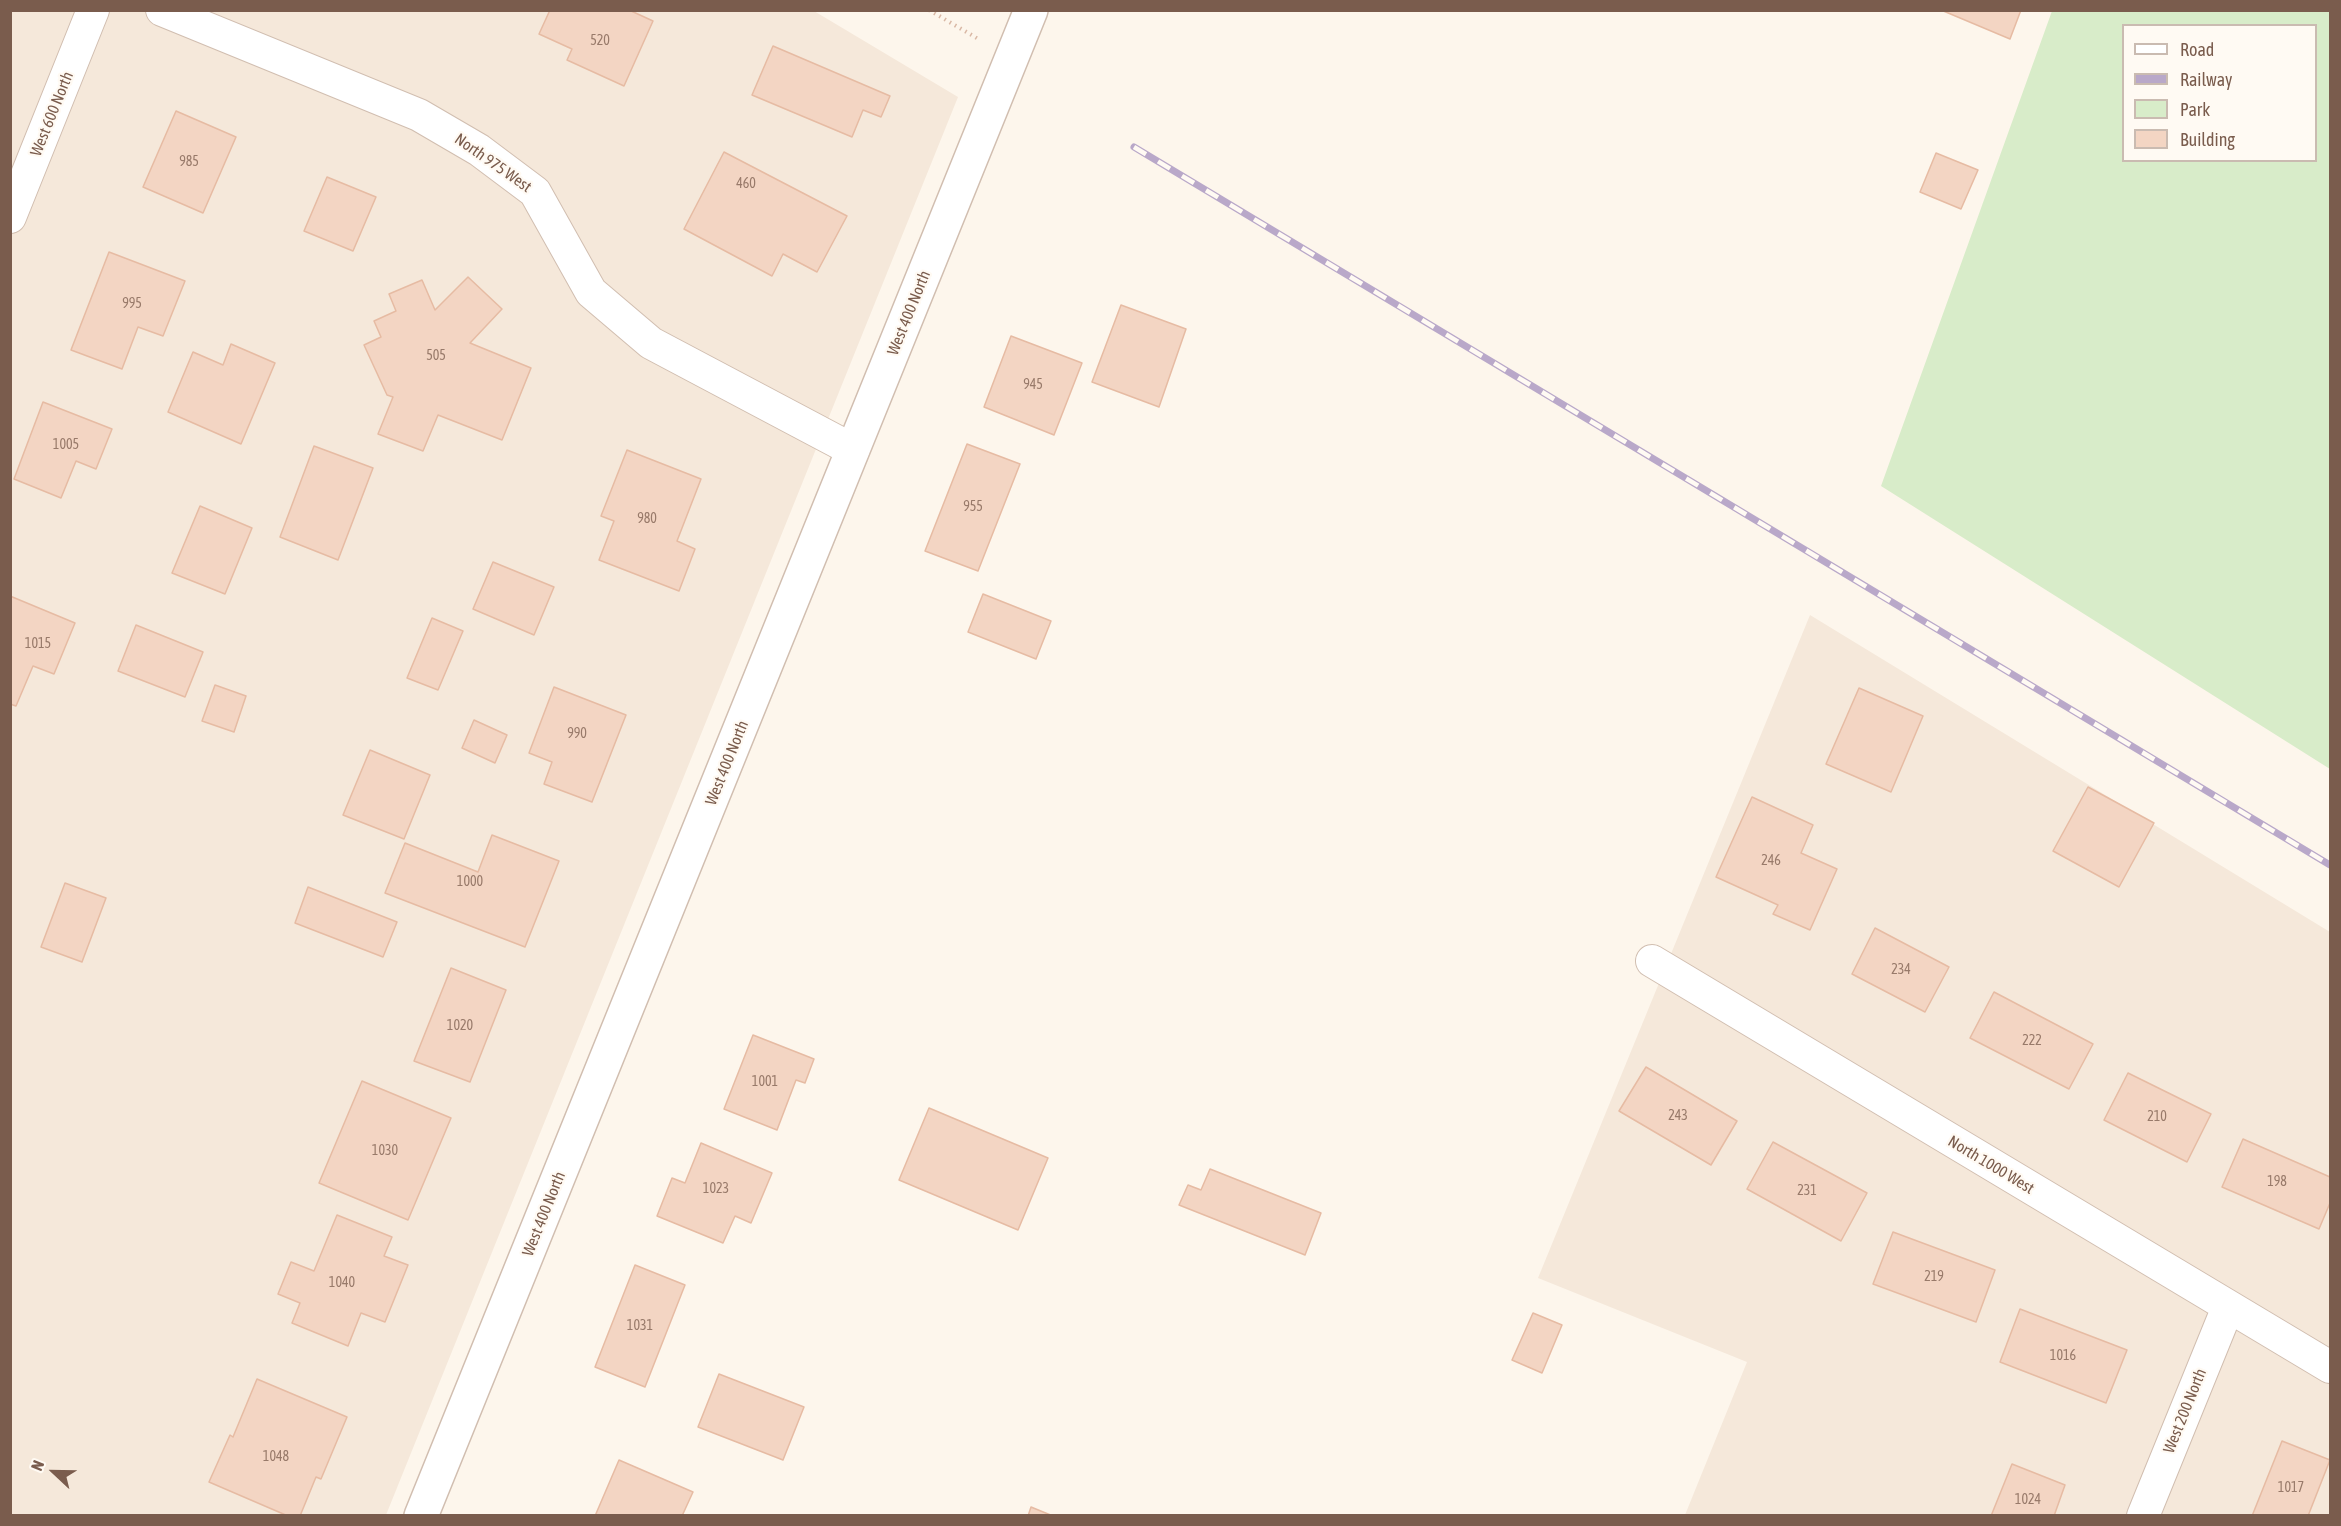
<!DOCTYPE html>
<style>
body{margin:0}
#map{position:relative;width:2341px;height:1526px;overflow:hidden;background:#fdf6ec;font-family:"Asap Condensed",sans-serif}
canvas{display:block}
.frame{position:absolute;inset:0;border:12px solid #7a5c4d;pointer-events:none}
.legend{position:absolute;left:2122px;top:24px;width:195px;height:138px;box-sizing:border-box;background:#fffaf3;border:2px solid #cabbb1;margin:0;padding:8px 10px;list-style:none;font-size:18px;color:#7a5c4d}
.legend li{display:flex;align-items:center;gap:12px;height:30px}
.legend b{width:30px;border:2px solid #cabbb1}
.north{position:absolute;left:24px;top:1442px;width:60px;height:60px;-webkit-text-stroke:4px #fffaf3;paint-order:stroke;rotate:292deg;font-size:16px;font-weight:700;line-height:24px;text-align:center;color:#7a5c4d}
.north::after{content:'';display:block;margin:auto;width:21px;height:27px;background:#7a5c4d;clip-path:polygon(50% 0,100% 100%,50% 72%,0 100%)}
</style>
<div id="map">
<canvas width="2341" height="1526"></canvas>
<div class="frame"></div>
<ul class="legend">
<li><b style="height:8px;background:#fff"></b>Road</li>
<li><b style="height:8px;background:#b9a8c9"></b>Railway</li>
<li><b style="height:16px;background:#d8ecc9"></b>Park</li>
<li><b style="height:16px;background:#f3d5c3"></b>Building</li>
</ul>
<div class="north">N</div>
</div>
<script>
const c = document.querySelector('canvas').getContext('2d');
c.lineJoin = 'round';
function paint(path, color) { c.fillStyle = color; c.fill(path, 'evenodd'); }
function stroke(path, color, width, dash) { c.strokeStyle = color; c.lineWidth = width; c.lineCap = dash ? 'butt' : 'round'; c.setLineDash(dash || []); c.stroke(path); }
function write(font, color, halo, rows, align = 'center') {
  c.font = font + ' "Asap Condensed",sans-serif'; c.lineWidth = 4.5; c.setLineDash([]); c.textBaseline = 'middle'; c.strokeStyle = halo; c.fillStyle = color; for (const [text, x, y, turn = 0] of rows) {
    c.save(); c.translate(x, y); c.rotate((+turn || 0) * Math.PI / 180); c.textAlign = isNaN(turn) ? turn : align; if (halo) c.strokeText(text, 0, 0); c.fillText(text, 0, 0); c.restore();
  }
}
paint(new Path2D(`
 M 10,11 L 814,11 L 958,97 L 386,1515 L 11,1515 Z
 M 1810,615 L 2330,932 L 2330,1515 L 1685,1515 L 1747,1362 L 1538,1278 Z`), '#f5e8da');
paint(new Path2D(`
 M 2052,11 L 2330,11 L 2330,769 L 1881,486 ZM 2124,26 L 2316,26 L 2316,160 L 2124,160 Z`), '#d8ecc9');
const building = new Path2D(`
 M 550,10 L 629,10 L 653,21 L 624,86 L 567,60 L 572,49 L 539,34 Z
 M 1941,10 L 2021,10 L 2010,39 Z
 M 773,46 L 890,96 L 881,117 L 863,110 L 852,137 L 752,95 Z
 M 176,111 L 236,137 L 203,213 L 143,187 Z
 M 724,152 L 847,216 L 817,272 L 783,254 L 772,276 L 684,229 Z
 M 1936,153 L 1978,170 L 1961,209 L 1920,192 Z
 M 327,177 L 376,197 L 353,251 L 304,231 Z
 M 109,252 L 185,281 L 163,336 L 138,327 L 122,369 L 71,350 Z
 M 468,277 L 502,309 L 470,343 L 531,368 L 502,440 L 438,415 L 423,451 L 378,434 L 393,397 L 387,395 L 364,345 L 381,337 L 374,321 L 396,311 L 389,294 L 422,280 L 435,310 Z
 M 1121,305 L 1186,329 L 1159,407 L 1092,382 Z
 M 1011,336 L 1082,363 L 1054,435 L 984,407 Z
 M 231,344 L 275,363 L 241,444 L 168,412 L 193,352 L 223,365 Z
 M 43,402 L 112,429 L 96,469 L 76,461 L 61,498 L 14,479 Z
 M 967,444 L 1020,464 L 978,571 L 925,551 Z
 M 314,446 L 373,468 L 338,560 L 280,537 Z
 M 627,450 L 701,479 L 677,541 L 695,549 L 679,591 L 599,560 L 614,521 L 601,516 Z
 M 200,506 L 252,528 L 225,594 L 172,573 Z
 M 493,562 L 554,587 L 534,635 L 473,609 Z
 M 983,594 L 1051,621 L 1036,659 L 968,632 Z
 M 10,596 L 75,623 L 54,674 L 33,666 L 16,706 L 10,704 Z
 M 432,618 L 463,631 L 438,690 L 407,678 Z
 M 136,625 L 203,652 L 185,697 L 118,671 Z
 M 215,685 L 246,696 L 234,732 L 202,721 Z
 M 554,687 L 626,715 L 592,802 L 544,784 L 552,762 L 529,753 Z
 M 1859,688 L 1923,716 L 1891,792 L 1826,764 Z
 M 474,720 L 507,735 L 495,763 L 462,748 Z
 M 370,750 L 430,775 L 404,839 L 343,815 Z
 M 2088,787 L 2154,823 L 2119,887 L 2053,851 Z
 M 1752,797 L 1813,825 L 1801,853 L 1837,869 L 1810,930 L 1773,914 L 1778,905 L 1716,877 Z
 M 492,835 L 559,861 L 525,947 L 385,893 L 405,843 L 478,872 Z
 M 65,883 L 106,898 L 82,962 L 41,947 Z
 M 308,887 L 397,922 L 383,957 L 295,923 Z
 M 1875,928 L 1949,967 L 1925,1012 L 1852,974 Z
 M 451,968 L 506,990 L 470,1082 L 414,1061 Z
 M 1994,992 L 2093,1044 L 2069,1089 L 1970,1038 Z
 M 753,1035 L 814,1059 L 805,1083 L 796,1080 L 777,1130 L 724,1109 Z
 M 1646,1067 L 1737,1121 L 1711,1165 L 1619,1111 Z
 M 2128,1073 L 2211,1114 L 2187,1162 L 2104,1120 Z
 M 362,1081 L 451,1118 L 408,1220 L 319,1183 Z
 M 929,1108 L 1048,1158 L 1018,1230 L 899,1180 Z
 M 2243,1139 L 2330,1177 L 2330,1203 L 2319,1229 L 2222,1187 Z
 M 1773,1142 L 1867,1193 L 1841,1241 L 1747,1189 Z
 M 701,1143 L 772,1173 L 751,1223 L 735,1216 L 723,1243 L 657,1216 L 672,1178 L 685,1183 Z
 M 1210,1169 L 1321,1213 L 1305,1255 L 1179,1205 L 1188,1185 L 1201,1190 Z
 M 337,1215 L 392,1237 L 384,1256 L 408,1265 L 385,1322 L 361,1313 L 348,1346 L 292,1323 L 300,1303 L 278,1294 L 291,1262 L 314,1271 Z
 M 1893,1232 L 1995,1270 L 1976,1322 L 1873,1284 Z
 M 635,1265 L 685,1285 L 645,1387 L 595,1367 Z
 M 2020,1309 L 2127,1350 L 2106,1403 L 2000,1362 Z
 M 1533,1313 L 1562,1325 L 1542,1373 L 1512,1360 Z
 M 719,1374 L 804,1407 L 783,1460 L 698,1427 Z
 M 257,1379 L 347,1417 L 321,1479 L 316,1477 L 300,1516 L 288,1516 L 209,1482 L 230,1435 L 233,1437 Z
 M 2282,1441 L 2330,1460 L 2308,1516 L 2252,1516 Z
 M 619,1460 L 693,1492 L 682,1516 L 595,1516 Z
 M 2012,1464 L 2065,1485 L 2054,1516 L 1991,1516 Z
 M 1031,1507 L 1053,1516 L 1028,1516 Z`);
paint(building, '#f3d5c3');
stroke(building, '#e6bba3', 1.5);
const minor = new Path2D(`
 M 162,10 L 419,115 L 479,150 L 535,192 L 591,292 L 651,343 L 853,450
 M 10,217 L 93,10
 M 1652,961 L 2330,1367
 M 2143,1516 L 2228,1307`);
const tertiary = new Path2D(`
 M 421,1516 L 1031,10`);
stroke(minor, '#d1beb0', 34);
stroke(tertiary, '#d1beb0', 36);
stroke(new Path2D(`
 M 929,10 L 980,40`), '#d9b8a5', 4, [1.5, 4.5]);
stroke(minor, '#fff', 32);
stroke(tertiary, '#fff', 33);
const rail = new Path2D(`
 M 1134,147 L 2330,865`);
stroke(rail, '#b9a8c9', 7);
stroke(rail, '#fffaf3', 4.5, [14]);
write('14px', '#987a6a', null, [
 ["520",600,41],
 ["985",189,162],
 ["460",746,184],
 ["995",132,304],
 ["505",436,356],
 ["945",1033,385],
 ["1005",66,445],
 ["955",973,507],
 ["980",647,519],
 ["1015",38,644],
 ["990",577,734],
 ["246",1771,861],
 ["1000",470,882],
 ["234",1901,970],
 ["1020",460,1026],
 ["222",2032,1041],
 ["1001",765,1082],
 ["243",1678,1116],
 ["210",2157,1117],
 ["1030",385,1151],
 ["198",2277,1182],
 ["1023",716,1189],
 ["231",1807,1191],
 ["219",1934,1277],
 ["1040",342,1283],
 ["1031",640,1326],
 ["1016",2063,1356],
 ["1048",276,1457],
 ["1017",2291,1488],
 ["1024",2028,1500]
]);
write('16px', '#7a5c4d', '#fffaf3', [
 ["West 600 North",52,114,-68],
 ["North 975 West",493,163,35],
 ["West 400 North",909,313,-68],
 ["West 400 North",727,763,-68],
 ["North 1000 West",1991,1165,31],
 ["West 400 North",544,1214,-68],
 ["West 200 North",2185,1411,-68]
]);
</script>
